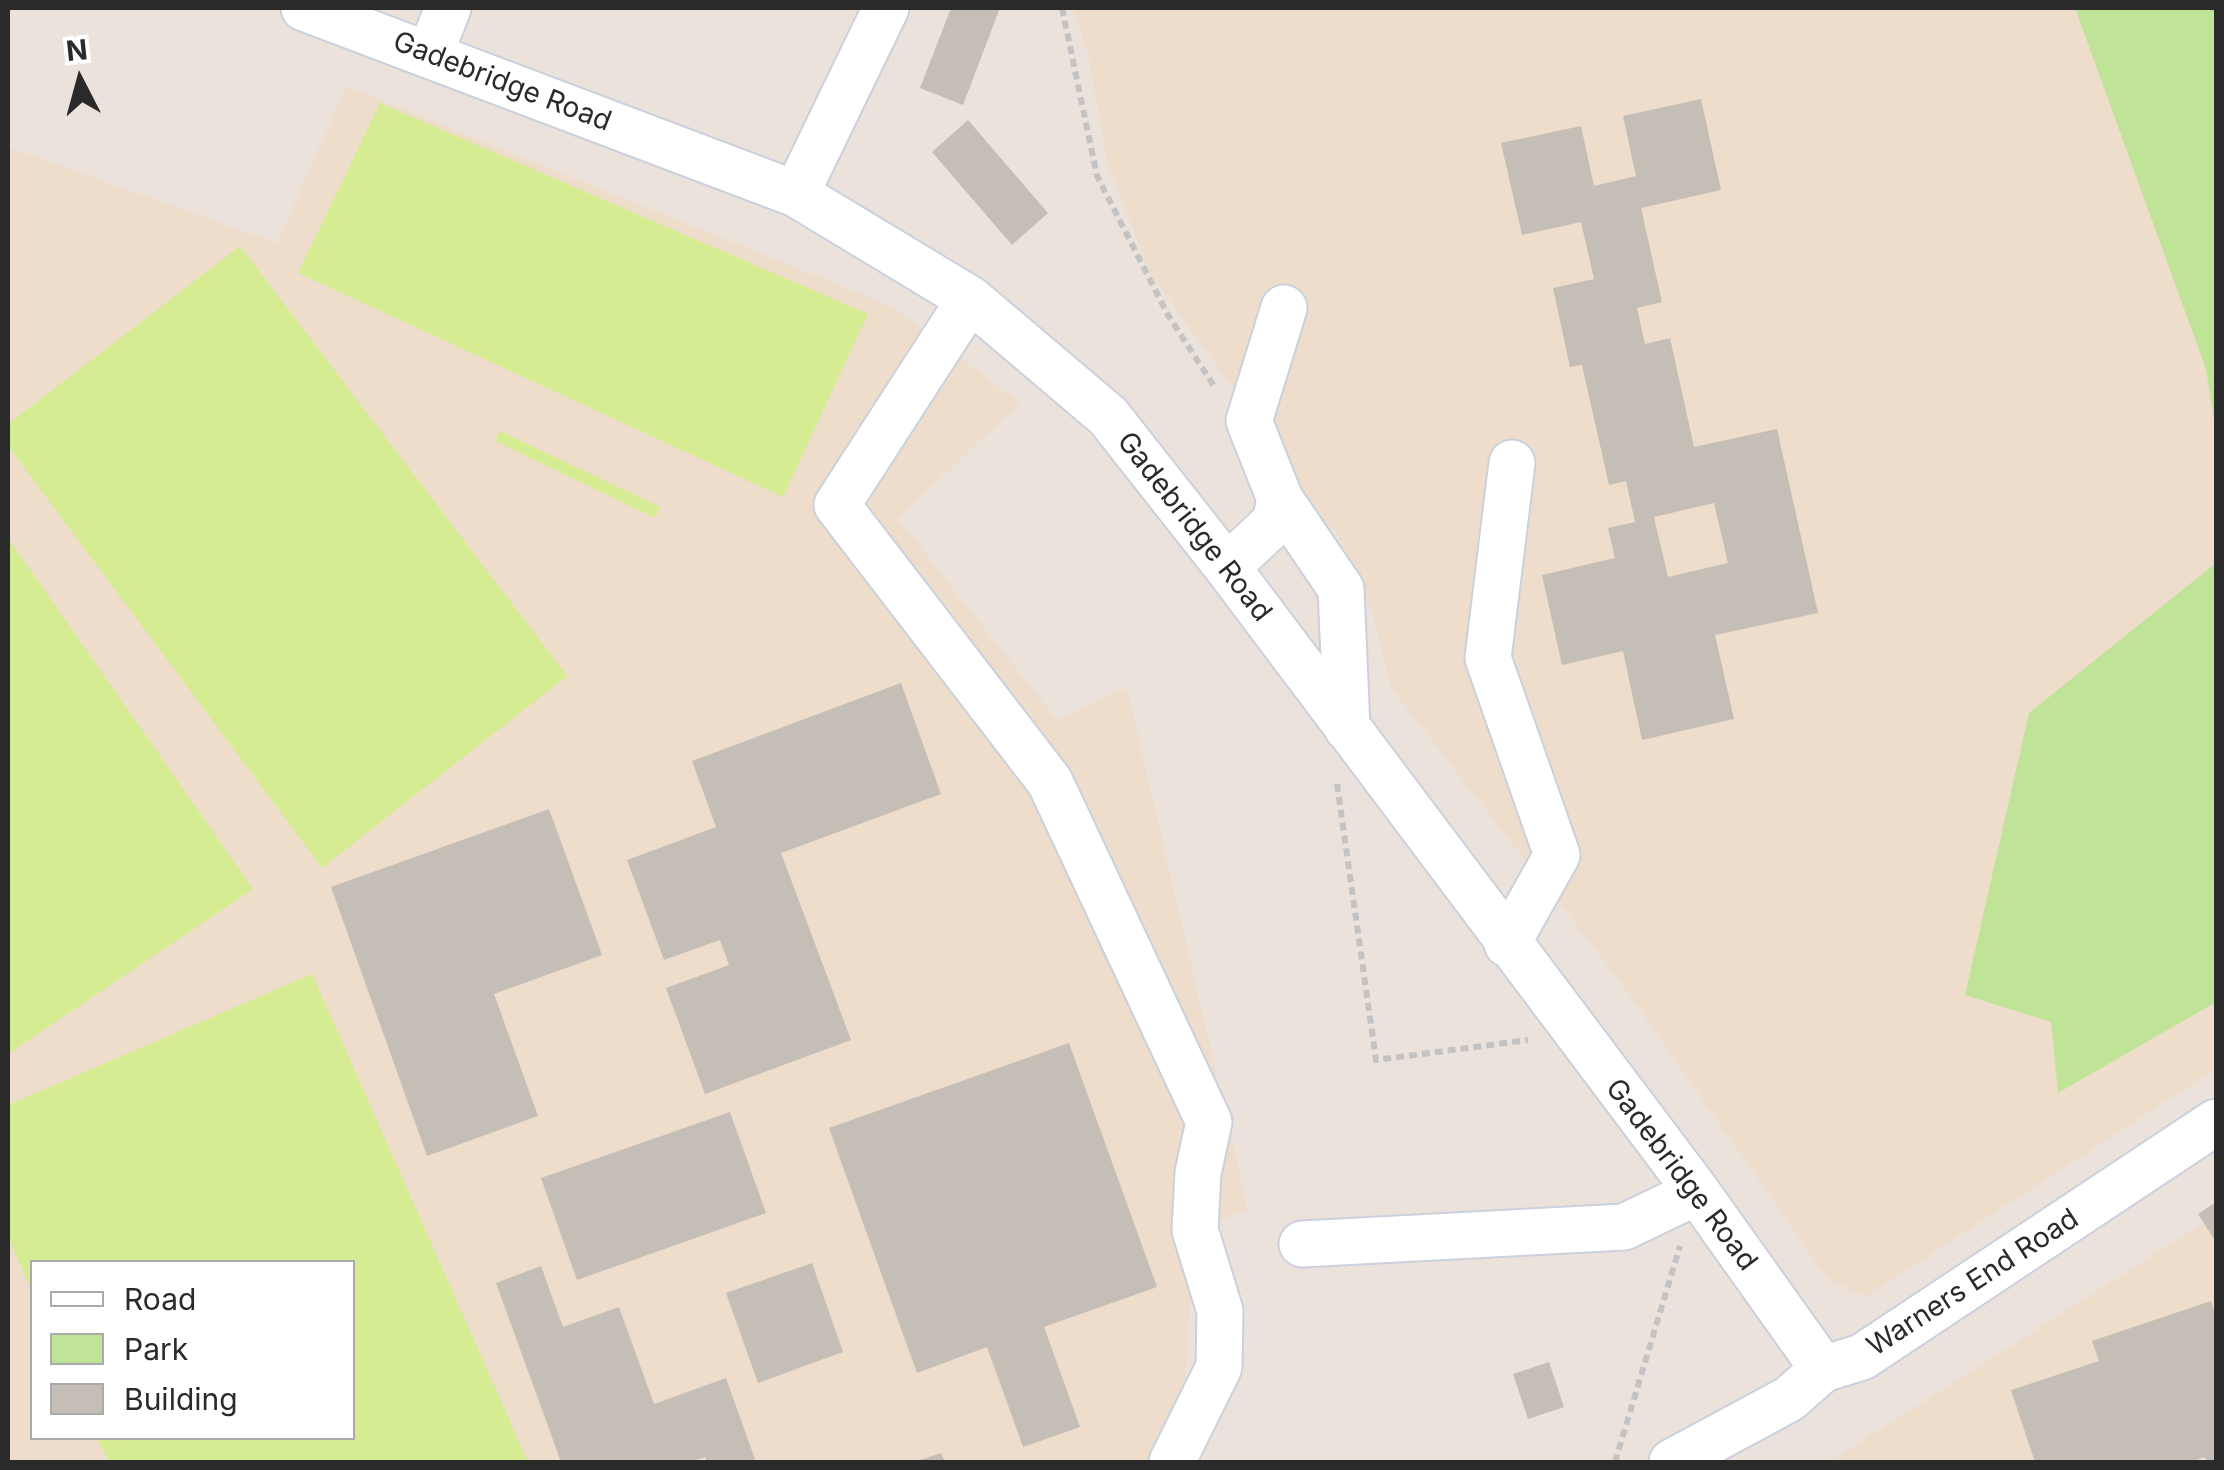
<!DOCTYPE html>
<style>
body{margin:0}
#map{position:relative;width:2224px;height:1470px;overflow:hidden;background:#ece2dc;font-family:Inter,sans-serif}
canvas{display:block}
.frame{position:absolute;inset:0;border:10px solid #2a2a2a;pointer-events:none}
.legend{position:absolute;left:30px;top:1260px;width:325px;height:180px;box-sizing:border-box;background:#fff;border:2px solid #aaa;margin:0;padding:12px 18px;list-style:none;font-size:30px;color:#2a2a2a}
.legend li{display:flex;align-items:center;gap:20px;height:50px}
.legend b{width:50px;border:2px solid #aaa}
.north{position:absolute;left:30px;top:30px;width:100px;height:100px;-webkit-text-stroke:8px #fff;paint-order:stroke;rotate:354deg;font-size:28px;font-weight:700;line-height:40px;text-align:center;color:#2a2a2a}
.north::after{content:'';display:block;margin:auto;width:35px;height:45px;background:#2a2a2a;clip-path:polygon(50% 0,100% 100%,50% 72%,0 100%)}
</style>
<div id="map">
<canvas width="2224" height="1470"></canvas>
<div class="frame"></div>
<ul class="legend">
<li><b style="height:12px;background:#fff"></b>Road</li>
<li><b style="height:28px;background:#bfe497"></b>Park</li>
<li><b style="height:28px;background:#c4beb7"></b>Building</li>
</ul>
<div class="north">N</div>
</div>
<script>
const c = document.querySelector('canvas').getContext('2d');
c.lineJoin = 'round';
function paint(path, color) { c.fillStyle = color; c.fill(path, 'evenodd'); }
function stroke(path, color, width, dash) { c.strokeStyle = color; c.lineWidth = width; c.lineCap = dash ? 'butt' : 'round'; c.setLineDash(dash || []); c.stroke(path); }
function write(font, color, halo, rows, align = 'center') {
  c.font = font + ' Inter,sans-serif'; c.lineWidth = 8; c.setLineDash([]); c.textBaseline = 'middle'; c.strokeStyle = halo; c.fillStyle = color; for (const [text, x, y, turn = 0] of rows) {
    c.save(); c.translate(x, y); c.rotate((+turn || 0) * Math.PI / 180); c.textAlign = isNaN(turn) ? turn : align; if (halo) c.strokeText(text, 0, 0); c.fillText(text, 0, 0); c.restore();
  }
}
paint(new Path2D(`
 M 1072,8 L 2077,8 L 2216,374 L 2216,1069 L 1865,1297 L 1827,1278 L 1619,980 L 1391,688 L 1373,613 L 1334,528 L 1283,493 L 1281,433 L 1236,392 L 1151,275 L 1108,166 L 1088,54 Z
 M 346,86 L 891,306 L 1020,403 L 898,519 L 1057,720 L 1127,688 L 1248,1210 L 1195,1230 L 1184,1402 L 1146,1462 L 8,1462 L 8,147 L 277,243 ZM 32,1262 L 352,1262 L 352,1438 L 32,1438 Z
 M 2216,1215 L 2216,1462 L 1829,1462 Z`), '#eeddcb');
paint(new Path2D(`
 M 2075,8 L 2216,8 L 2216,431 L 2206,369 Z
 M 2216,563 L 2216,1002 L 2058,1093 L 2051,1022 L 1965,995 L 2029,713 Z`), '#bfe497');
paint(new Path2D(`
 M 380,103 L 868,314 L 783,497 L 298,273 Z
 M 240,246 L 567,676 L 322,868 L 8,446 L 8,424 Z
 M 500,431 L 660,507 L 655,518 L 495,441 Z
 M 8,538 L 253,889 L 8,1054 Z
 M 312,974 L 528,1462 L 109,1462 L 97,1438 L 352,1438 L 352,1262 L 32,1262 L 32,1292 L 8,1236 L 8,1105 Z`), '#d6ec93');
paint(new Path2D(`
 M 951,8 L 1000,8 L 963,105 L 920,88 Z
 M 1701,99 L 1721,190 L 1641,208 L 1662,302 L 1637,308 L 1645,344 L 1670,338 L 1694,447 L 1777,429 L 1818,613 L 1715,635 L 1734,719 L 1642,740 L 1623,651 L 1562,665 L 1542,575 L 1615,558 L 1608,528 L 1635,522 L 1626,481 L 1609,485 L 1582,365 L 1570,367 L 1553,288 L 1594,279 L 1581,222 L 1522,235 L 1501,143 L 1581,126 L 1594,186 L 1636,176 L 1623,116 ZM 1714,503 L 1728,563 L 1668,577 L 1654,517 Z
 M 968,120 L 1048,213 L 1012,245 L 932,152 Z
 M 901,683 L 941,794 L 781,853 L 851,1040 L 705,1094 L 666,988 L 729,965 L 720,940 L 664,960 L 627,860 L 716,827 L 692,761 Z
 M 549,809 L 602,955 L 494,994 L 538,1116 L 427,1156 L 331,887 Z
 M 1069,1043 L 1157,1287 L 1044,1327 L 1080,1427 L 1023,1447 L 987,1347 L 917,1373 L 829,1128 Z
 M 730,1112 L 766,1213 L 577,1280 L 541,1178 Z
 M 2216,1202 L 2216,1242 L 2198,1214 Z
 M 812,1263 L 843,1352 L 758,1383 L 726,1293 Z
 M 541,1266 L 563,1327 L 619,1307 L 654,1404 L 726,1378 L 756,1462 L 708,1462 L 705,1457 L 690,1462 L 561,1462 L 496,1283 Z
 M 2211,1301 L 2216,1317 L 2216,1462 L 2207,1462 L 2205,1457 L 2189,1462 L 2035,1462 L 2011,1390 L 2099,1361 L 2092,1341 Z
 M 1549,1362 L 1564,1407 L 1528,1419 L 1513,1374 Z
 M 941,1453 L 945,1462 L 914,1462 Z`), '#c4beb7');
const minor = new Path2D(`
 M 304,8 L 796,194 L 970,299 L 1108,416 L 1227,567 L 1697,1192 L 1823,1369
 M 430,54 L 448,8
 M 796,194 L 886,8
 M 970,299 L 837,505 L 1050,782 L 1209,1122 L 1198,1173 L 1195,1230 L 1220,1311 L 1219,1367 L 1172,1462
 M 1280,499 L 1249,421 L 1284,308
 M 1227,567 L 1275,522 L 1280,499 L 1341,589 L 1347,728
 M 1507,944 L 1557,855 L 1488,658 L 1512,463
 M 1302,1244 L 1624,1227 L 1697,1192
 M 1672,1462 L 1789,1399 L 1823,1369 L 1862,1357 L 2216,1122`);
stroke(minor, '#cad1dc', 49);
stroke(new Path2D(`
 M 1062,8 L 1097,176 L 1168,315 L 1214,386
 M 1337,784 L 1376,1060 L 1528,1040
 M 1615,1462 L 1680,1246`), '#c3c3c3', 6, [8, 5]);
stroke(minor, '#fff', 45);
write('28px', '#2a2a2a', '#fff', [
 ["Gadebridge Road",502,82,21],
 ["Gadebridge Road",1194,527,52],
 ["Gadebridge Road",1681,1175,53],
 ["Warners End Road",1973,1283,-33]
]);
</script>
